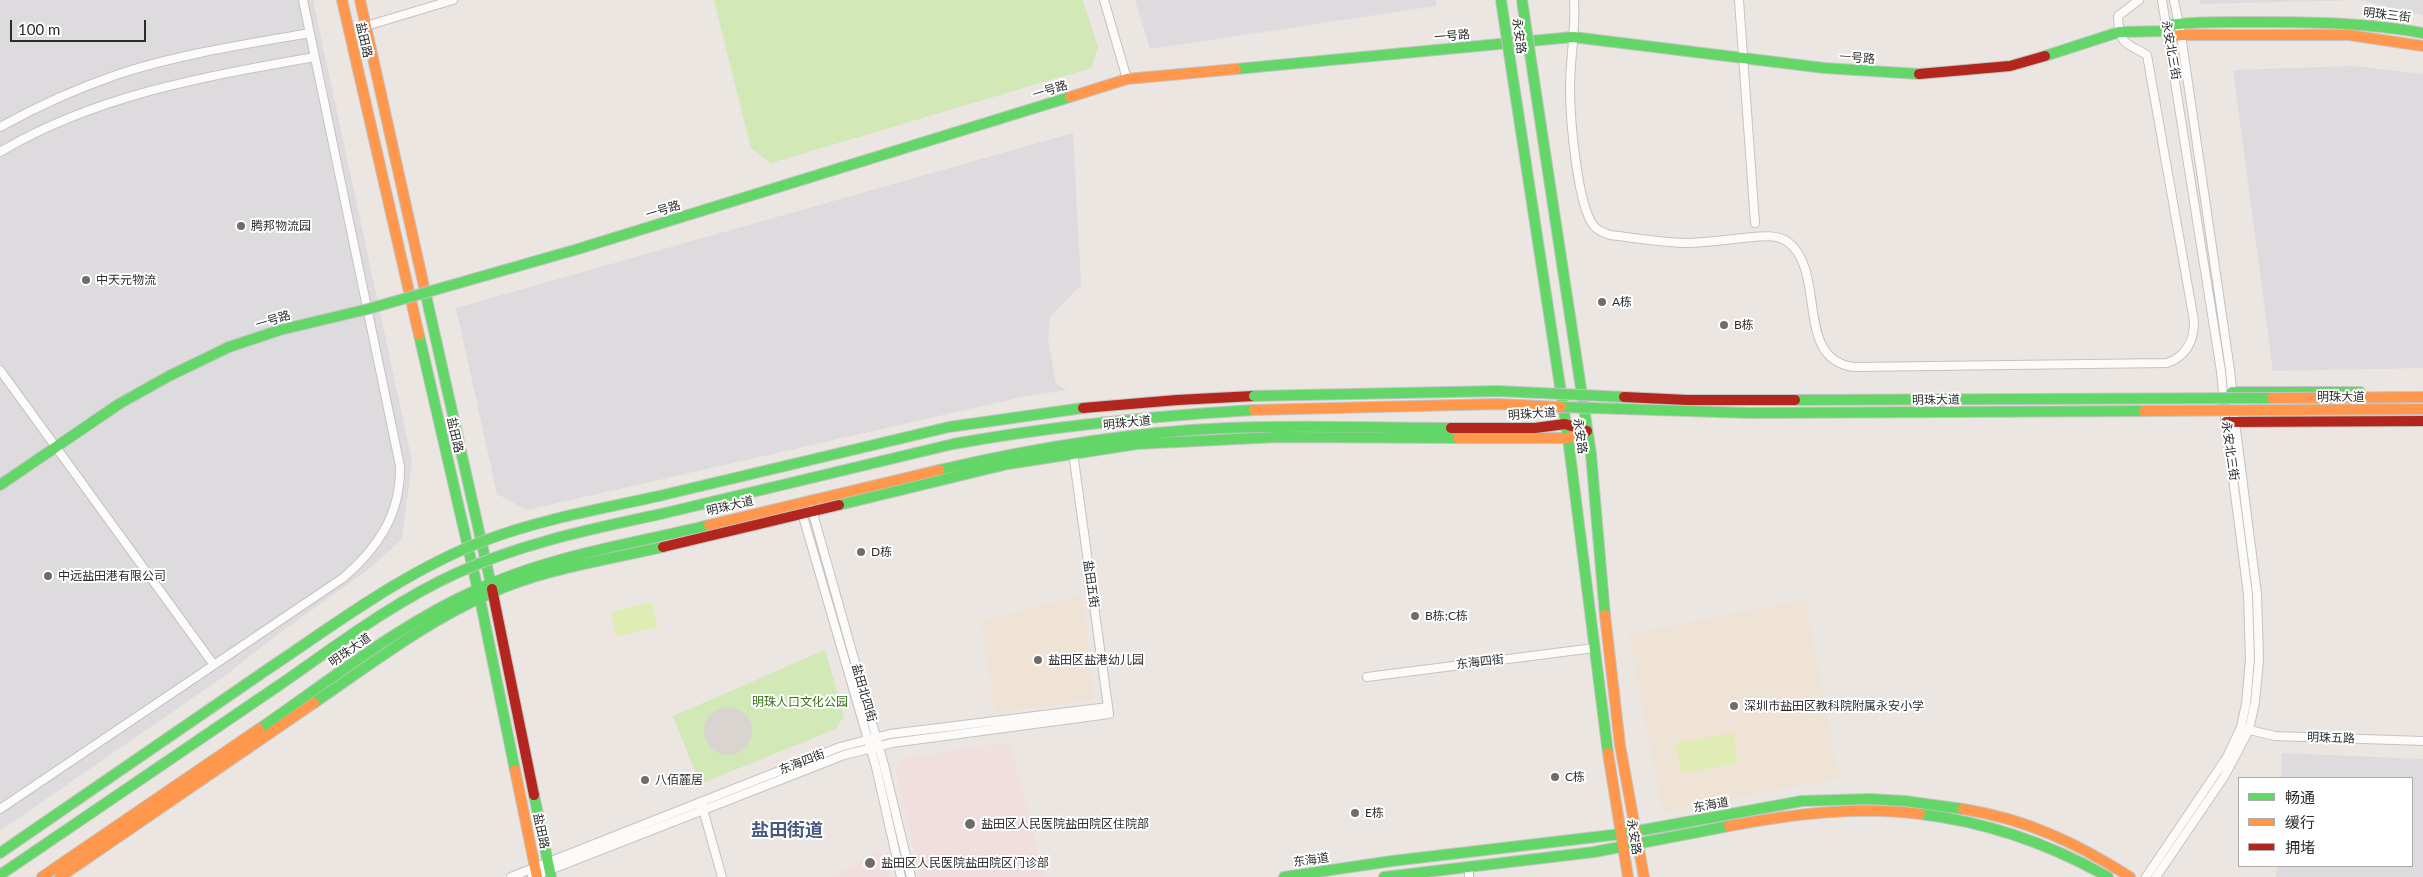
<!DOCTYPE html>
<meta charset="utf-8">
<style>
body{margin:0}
#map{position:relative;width:2423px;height:877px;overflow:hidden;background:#ebe6e1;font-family:Lato,"Noto Sans SC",sans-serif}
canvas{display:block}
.legend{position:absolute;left:2238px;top:777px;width:175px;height:90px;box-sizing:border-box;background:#fff;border:1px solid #ababab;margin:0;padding:6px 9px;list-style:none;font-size:15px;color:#2c2c2c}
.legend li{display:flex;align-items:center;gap:10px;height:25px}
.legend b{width:25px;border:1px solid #ababab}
.scale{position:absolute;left:10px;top:20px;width:136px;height:22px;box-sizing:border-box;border:2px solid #2c2c2c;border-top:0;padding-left:6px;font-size:15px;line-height:18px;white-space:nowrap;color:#2c2c2c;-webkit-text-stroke:4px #fff;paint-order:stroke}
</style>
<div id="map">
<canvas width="2423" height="877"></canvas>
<ul class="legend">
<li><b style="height:6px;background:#63d668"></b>畅通</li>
<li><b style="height:6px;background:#ff974d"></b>缓行</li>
<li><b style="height:6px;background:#b3261e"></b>拥堵</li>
</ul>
<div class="scale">100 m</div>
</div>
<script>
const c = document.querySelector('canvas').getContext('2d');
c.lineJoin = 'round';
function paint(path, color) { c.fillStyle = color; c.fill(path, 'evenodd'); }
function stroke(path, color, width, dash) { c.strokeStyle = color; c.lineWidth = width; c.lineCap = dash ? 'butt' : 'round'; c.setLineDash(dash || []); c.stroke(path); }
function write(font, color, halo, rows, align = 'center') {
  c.font = font + ' Lato,"Noto Sans SC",sans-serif'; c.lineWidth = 4; c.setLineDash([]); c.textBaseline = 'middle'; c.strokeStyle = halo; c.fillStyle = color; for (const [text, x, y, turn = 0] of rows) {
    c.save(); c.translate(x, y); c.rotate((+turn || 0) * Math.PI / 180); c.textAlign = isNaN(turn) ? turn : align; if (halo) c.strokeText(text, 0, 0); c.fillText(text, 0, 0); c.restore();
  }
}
paint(new Path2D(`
 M 0,0 L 313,0 L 412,461 L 402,539 L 369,569 L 281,632 L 223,677 L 0,831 Z
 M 1135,0 L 1436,0 L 1436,6 L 1150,49 Z
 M 2200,0 L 2423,0 L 2423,15 L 2360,0 L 2200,4 Z
 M 2354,66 L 2423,74 L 2423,368 L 2273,371 L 2233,70 Z
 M 1073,133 L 1081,285 L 1050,317 L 1048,339 L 1056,384 L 1067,390 L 1022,397 L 527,510 L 497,494 L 456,308 Z
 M 2282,753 L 2423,759 L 2423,877 L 2276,877 L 2277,866 L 2412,866 L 2412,778 L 2281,778 Z`), '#dddbdd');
paint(new Path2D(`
 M 1083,595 L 1093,699 L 995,713 L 981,621 Z
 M 1805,600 L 1839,778 L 1663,812 L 1629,634 Z`), '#eee3d5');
paint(new Path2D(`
 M 1009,742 L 1045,877 L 921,877 L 896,772 L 900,763 L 906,758 Z
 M 881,850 L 888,877 L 831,877 Z`), '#f1dfe0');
paint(new Path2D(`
 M 714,0 L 1083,0 L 1098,47 L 1091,68 L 771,163 L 751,148 Z
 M 825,650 L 844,716 L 836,729 L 700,784 L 673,716 Z`), '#d2e8b7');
paint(new Path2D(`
 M 652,602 L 658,627 L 616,636 L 611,612 Z
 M 1733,733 L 1738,763 L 1681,773 L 1676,743 Z`), '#dfedb4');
paint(new Path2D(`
 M704 731a24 24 0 1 1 48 0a24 24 0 1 1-48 0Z`), '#d9d4d0');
const street = new Path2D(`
 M 1104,0 L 1127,79
 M 1574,0 C 1576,29 1570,59 1570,88 C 1570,116 1577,206 1594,226 C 1598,231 1604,233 1610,235 C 1636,238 1664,243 1690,243 C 1708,242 1726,240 1743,238 C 1757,237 1776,233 1788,242 C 1827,272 1794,360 1854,367 L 2167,363 C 2187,356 2194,341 2194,321 L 2147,55 C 2124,42 2119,44 2118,16 L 2139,0
 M 1739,0 L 1755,223
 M 2162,0 L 2221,371 L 2224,403
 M 366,26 L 453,0
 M 0,127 C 38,106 78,88 119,74 C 180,54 246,44 310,33
 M 0,152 C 96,95 206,76 315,57
 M 0,370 L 214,665
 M 812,510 L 884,765 L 911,877
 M 802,513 L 876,767 L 901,877
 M 1367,677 L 1594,648
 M 2245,729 L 2275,736 L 2423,741
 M 702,806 L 722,877
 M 0,809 L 343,578 C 378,548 401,514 400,466 L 303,0
 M 1469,867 L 1469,877
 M 511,877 L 840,747 L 890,734 L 1108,707
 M 532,877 L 844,755 L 892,743 L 1109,714 L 1073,453
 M 2146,877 L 2227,757 L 2241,727 L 2246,704 L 2250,659 L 2248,594 L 2225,417
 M 2156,877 L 2224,777 L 2249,730 L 2255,702 L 2259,660 L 2257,594 L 2235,422 L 2230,370 L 2181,35 L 2174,0`);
const fast = new Path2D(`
 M 2167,25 C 2198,21 2228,22 2259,22 C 2314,22 2369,23 2423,33
 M 2045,56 L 2119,32 L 2168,31
 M 1511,66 L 1568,438 L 1608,753
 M 1532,67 L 1591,454 L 1605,615
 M 1236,69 L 1573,37 L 1824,68 L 1919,74
 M 578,249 L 1070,97
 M 425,291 L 492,589
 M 419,335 L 480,599 L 515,770
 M 2224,403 L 2232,392 L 2360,392
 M 939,470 C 1034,448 1130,432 1227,428 C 1302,425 1377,428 1451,428
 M 0,485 L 119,404 L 169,376 L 229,347
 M 659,496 L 949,427 L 1083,408
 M 839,505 L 1008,464 L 1137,444 L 1278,437 L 1458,438
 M 661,514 L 953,444 C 1053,426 1153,416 1254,410
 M 314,703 C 371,664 427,621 491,593 C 540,570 610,559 663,547
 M 259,729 C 329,681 398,625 476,590 C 549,556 632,544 709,525
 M 534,795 L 551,877
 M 1920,814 C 1987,822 2050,844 2108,877
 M 0,853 L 268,669
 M 0,875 L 278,686
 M 1284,877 L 1392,861 L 1621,834 L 1802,801 L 1870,799 L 1905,801 L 1963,809
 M 1384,877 L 1594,852 L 1729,826`);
const slow = new Path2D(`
 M 342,0 L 419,335
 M 360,0 L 425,291
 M 2169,37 L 2181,35 L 2349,35 L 2423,46
 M 1070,97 L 1127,79 L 1236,69
 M 1458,438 L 1568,438 L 1587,431
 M 709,525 L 939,470
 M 1605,615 L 1620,745 L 1644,877
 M 1608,753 L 1628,877
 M 515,770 L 537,877
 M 1963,809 C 2026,819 2077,843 2130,877
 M 1729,826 C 1793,814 1855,806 1920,814
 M 42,877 L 259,729
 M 60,877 L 314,703`);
const jam = new Path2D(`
 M 1919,74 L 2010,66 L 2045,56
 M 1083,408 L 1177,400 L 1254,396
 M 2226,422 L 2423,421
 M 1451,428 L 1535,428 L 1565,424 L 1587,431
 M 663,547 L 839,505
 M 492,589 L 534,795`);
stroke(street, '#c4c3c3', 10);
stroke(fast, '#c4c3c3', 12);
stroke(slow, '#c4c3c3', 12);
stroke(jam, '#c4c3c3', 12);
stroke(street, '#fcfbfa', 8);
stroke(fast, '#63d668', 10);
stroke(slow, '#ff974d', 10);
stroke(jam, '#b3261e', 10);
const fastBridge = new Path2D(`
 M 1501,0 L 1511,66
 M 1522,0 L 1532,67
 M 229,347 L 280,330 L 368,309 L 578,249
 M 1254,396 L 1498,391 L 1624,397
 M 1795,400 L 2272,398
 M 1561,407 L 1750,413 L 2144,411
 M 268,669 C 338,622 407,570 486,540 C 542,519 601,509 659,496
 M 278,686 C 336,646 393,602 457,573 C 522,543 592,529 661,514`);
const slowBridge = new Path2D(`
 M 2272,398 L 2423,397
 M 1254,410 L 1498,404 L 1561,407
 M 2144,411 L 2423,409`);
const jamBridge = new Path2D(`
 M 1624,397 L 1687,400 L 1795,400`);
stroke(fastBridge, '#c4c3c3', 12, []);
stroke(slowBridge, '#c4c3c3', 12, []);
stroke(jamBridge, '#c4c3c3', 12, []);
stroke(fastBridge, '#63d668', 10);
stroke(slowBridge, '#ff974d', 10);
stroke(jamBridge, '#b3261e', 10);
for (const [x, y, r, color] of [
 [241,226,5,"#6f6d6b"],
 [86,280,5,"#6f6d6b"],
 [1602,302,5,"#6f6d6b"],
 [1724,325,5,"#6f6d6b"],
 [861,552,5,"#6f6d6b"],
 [48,576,5,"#6f6d6b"],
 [1415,616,5,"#6f6d6b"],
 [1038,660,5,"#6f6d6b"],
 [1734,706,5,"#6f6d6b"],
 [1555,777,5,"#6f6d6b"],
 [645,780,5,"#6f6d6b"],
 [1355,813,5,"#6f6d6b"],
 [970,824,6,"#6f6d6b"],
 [870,863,6,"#6f6d6b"]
]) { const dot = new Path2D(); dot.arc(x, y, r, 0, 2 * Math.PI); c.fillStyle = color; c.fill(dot); stroke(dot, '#fff', 2); }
write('12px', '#2c2c2c', '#fff', [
 ["明珠三街",2387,15,7],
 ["一号路",1452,36,-5],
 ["永安路",1519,36,82],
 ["盐田路",364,40,77],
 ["永安北三街",2171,50,80],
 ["一号路",1857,58,4],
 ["一号路",1050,90,-17],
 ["一号路",663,210,-17],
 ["一号路",273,320,-17],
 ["明珠大道",2341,397],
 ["明珠大道",1936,400,-1],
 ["明珠大道",1532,414,-4],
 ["明珠大道",1127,423,-6],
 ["盐田路",455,435,77],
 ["永安路",1580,436,82],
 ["永安北三街",2230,451,82],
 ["明珠大道",730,506,-13],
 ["盐田五街",1091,584,82],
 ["明珠大道",350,650,-35],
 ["东海四街",1480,662,-7],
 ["盐田北四街",864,693,74],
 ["明珠五路",2331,738,2],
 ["东海四街",802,762,-21],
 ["东海道",1711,805,-10],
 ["盐田路",541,831,78],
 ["永安路",1634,837,81],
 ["东海道",1311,860,-8]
]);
write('12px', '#2c2c2c', '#fff', [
 ["腾邦物流园",251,226],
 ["中天元物流",96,280],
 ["A栋",1612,302],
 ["B栋",1734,325],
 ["D栋",871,552],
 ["中远盐田港有限公司",58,576],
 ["B栋;C栋",1425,616],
 ["盐田区盐港幼儿园",1048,660],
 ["深圳市盐田区教科院附属永安小学",1744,706],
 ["C栋",1565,777],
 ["八佰麓居",655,780],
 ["E栋",1365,813],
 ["盐田区人民医院盐田院区住院部",981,824],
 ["盐田区人民医院盐田院区门诊部",881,863]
], 'left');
write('12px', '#347114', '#fff', [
 ["明珠人口文化公园",800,702]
]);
write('bold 18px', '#485a81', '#fff', [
 ["盐田街道",787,830]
]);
</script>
